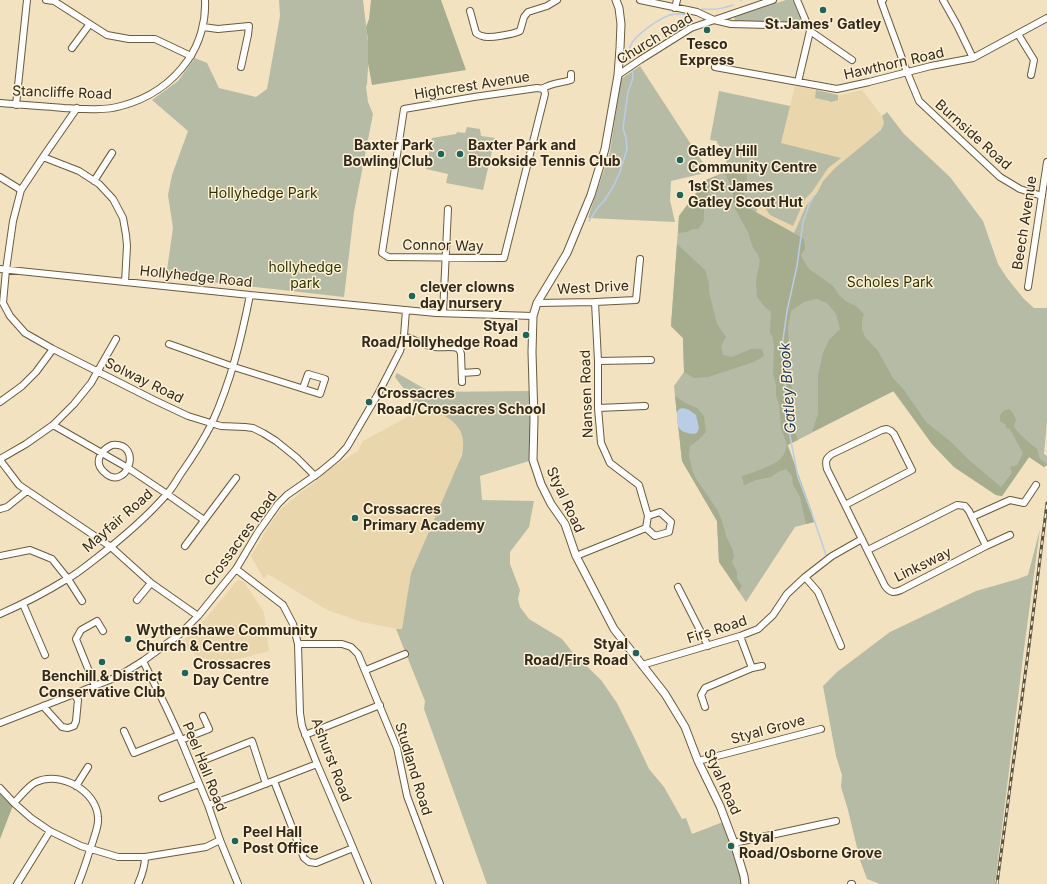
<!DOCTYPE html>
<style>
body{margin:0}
canvas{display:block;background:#f2e2bf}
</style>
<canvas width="1047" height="884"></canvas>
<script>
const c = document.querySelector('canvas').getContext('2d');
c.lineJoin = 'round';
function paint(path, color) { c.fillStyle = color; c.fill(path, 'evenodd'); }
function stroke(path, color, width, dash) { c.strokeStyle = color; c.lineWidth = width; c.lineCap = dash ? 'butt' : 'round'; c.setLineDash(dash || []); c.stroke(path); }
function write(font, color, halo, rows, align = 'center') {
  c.font = font + ' Inter,sans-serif'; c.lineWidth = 3; c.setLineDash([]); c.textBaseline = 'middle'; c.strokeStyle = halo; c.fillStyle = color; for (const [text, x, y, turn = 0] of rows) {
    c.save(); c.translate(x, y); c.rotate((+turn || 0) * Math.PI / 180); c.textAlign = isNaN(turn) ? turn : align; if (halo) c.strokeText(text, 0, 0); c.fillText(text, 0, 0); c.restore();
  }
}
paint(new Path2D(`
 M 795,86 L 841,95 L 862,90 L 882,116 L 884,123 L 881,130 L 835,168 L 823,181 L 817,193 L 806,206 L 794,234 L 755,211 L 773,173 Z
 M 423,404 L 452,420 L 457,425 L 461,431 L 463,437 L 463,449 L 456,470 L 411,573 L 402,630 L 362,622 L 327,610 L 268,574 L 264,579 L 251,556 L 268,527 L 281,509 L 300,493 L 314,483 L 328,470 L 358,451 L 363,441 L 420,410 Z
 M 239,580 L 244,582 L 264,612 L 269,651 L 220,664 L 218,669 L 180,644 L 205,619 L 235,583 Z`), '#ead6ac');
paint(new Path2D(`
 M 279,0 L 363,0 L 369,50 L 367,85 L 366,86 L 368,102 L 373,114 L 354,212 L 344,297 L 166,277 L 173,228 L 168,195 L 172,175 L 188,131 L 152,100 L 178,81 L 195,58 L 207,63 L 219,88 L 256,97 L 267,89 L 280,16 Z
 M 786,0 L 792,0 L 793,1 L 803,23 L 735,21 L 734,17 Z
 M 640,66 L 709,172 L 671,181 L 670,200 L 675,222 L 588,218 L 610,152 L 621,79 Z
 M 816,90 L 838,95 L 838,100 L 831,102 L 829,101 L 815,98 Z
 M 719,91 L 790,106 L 781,143 L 841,158 L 828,168 L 812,192 L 805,199 L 793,226 L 770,215 L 766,209 L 762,198 L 756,212 L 794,233 L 806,206 L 817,193 L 823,181 L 835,168 L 881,130 L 884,123 L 882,116 L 887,112 L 904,134 L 950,177 L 983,221 L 998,264 L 1007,278 L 1015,288 L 1024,299 L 1034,308 L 1047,308 L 1047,421 L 1044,454 L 1047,456 L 1047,465 L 1044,467 L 1029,457 L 1002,496 L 996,495 L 954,467 L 932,444 L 893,391 L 788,445 L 812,512 L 814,522 L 795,527 L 746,602 L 719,562 L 717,521 L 682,461 L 674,386 L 684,372 L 683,338 L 671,326 L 679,216 L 706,180 L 729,170 L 723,150 L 717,143 L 717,141 L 710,140 Z
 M 467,127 L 480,129 L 481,136 L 495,138 L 483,190 L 446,183 L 448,174 L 426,169 L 432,138 L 456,134 L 457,132 L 465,133 Z
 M 397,373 L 430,392 L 530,391 L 531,428 L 529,461 L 480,476 L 482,500 L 534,501 L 529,527 L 510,552 L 510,564 L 520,590 L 518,599 L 520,607 L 529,619 L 562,639 L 574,654 L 601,680 L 617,703 L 633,735 L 649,769 L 664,787 L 682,819 L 686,818 L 692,834 L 723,822 L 740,873 L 742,884 L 487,884 L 424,709 L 425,701 L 396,629 L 402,629 L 411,573 L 462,455 C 469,423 446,417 423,404 L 420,410 L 395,377 Z
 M 1040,529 L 1024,649 L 995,884 L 880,884 L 867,879 L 860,860 L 848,810 L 841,787 L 842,775 L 836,756 L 823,686 L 837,672 L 890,632 L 976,591 L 1018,579 L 1028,575 Z`), '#b6bba5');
paint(new Path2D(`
 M 371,0 L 441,0 L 466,70 L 372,85 L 368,63 L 368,39 L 366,27 L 369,19 Z
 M 742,165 L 747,176 L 743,201 L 752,210 L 804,239 L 805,249 L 801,255 L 803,260 L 809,269 L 833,286 L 839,295 L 847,302 L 856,306 L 864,314 L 862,320 L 862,329 L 865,337 L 878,351 L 893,378 L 904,390 L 926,422 L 950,441 L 969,460 L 1001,487 L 1012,473 L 1010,467 L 1017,465 L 1023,453 L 1010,429 L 1006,428 L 1006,425 L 1000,421 C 999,414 1002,410 1009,409 C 1012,411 1015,416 1016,420 C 1016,422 1014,424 1014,426 C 1015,431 1033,446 1037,449 C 1040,458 1038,458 1047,464 L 1047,465 L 1044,467 L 1029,457 L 1002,496 L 996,495 L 954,467 L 932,444 L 894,391 L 812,432 L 818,414 L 818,376 L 823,353 L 829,340 L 840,329 L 836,314 L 827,303 L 816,299 L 804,302 L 791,311 L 788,327 L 790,375 L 793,395 L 793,429 L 798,440 L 787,445 L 812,512 L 814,522 L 806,524 L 800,497 L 793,485 L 792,476 L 786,469 L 778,472 L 771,477 L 756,480 L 744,485 L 742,476 C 751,473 777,465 782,457 C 785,454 786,448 787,445 L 781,428 L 779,404 L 776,396 L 776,385 L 773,374 L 774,347 L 773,338 L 770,332 L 771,312 L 764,306 L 757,297 L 756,281 L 760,260 L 757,253 L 753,248 L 748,232 L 735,209 L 733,200 L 733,191 L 724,172 Z
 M 716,176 L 719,180 L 716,186 L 709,191 L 704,206 L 704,221 L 698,229 L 693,229 L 687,232 L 678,233 L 679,216 L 706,180 Z
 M 677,244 L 705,270 L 709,283 L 709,292 L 717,324 L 726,337 L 721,346 L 723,355 L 732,357 L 751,349 L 762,349 L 764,356 L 754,362 L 708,377 L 694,378 L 684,372 L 683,338 L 671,326 Z
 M 675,396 L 685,403 L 697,408 L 704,416 L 706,432 L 697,441 L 690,446 L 689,456 L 692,469 L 695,477 L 718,511 L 721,518 L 727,538 L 732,548 L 734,556 L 732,562 L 737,572 L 737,579 L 742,586 L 739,591 L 719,562 L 717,521 L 682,461 Z
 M 0,788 L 14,803 L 0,839 Z`), '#a6ac8e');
paint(new Path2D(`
 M 683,408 L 689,410 L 696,415 L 699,428 L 697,433 C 692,435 689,433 684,432 C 676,429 677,419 677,412 L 679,409 Z`), '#b9cde7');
stroke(new Path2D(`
 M 741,1 L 741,0
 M 702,9 C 715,10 722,9 733,5
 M 630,62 C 629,58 629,51 630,47 C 634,35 663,15 675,14 C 680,13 686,15 690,16
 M 814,196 L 809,205 L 803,222 L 797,266 L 787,311 L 782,347 L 790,436 L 798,477 L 811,511 L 826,555
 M 589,221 L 599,206 L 604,201 L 613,187 L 620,172 L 627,149 L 626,138 L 623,128 L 628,92 L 633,78 L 632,69`), '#b9cde7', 1.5);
const minor = new Path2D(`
 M 46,0 L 54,1 L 107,35 L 129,39 L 155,39 L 191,56
 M 640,0 L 697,12 L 714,20 L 731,24 L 808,26
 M 797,0 L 810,31 L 852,60
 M 883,0 L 881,1 L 907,72 L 919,101 L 1000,177 L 1020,189 L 1042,196
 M 943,0 L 957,25 L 973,58
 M 675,8 L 677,0
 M 470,11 L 476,33 C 478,34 480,36 482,36 C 489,39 513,34 520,31 L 524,17 L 528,12 L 547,6 L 557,0
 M 203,27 L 218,29 L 249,26 L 248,35 L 241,67
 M 1018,34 L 1034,60 L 1031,75
 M 72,48 L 89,25
 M 715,67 L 837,89 L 869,82 L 931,66 L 973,58 L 1047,18
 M 618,75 L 640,60 L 691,28 L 773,0
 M 798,82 L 810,31
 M 537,88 L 544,89 L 545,94 L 504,258 L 388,257 L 382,253 L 404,109 L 474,97 Z
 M 542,89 C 550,83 562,83 571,80 L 571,74
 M 0,103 C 21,105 43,106 64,108 C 82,109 104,111 121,106 C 148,99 172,83 188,60 C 200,43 206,21 205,0
 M 16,105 L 27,0
 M 77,108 L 43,157 L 21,190 L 13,221 L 6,270 L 3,303 L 10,316 L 25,333 L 53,349 L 154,400 L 188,416 L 214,424 L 221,426 L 245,427 L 253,428 L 263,433 L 276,441 L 297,458 L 315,476
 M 43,157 L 79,171 L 99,184 L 113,199 L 123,218 L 126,235 L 127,246 L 125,282
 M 0,177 L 21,190
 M 94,181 L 112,153
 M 0,269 L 250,295 L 436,313 L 533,316
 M 1028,287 L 1047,162
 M 595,302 L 598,361 L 598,408 L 601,443 L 610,463 L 639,485 L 648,516
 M 537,303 L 595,302 L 636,300 L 640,259
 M 443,313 L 448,209
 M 404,336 C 414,339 424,346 435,347 C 442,348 450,346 458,348 L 460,351 L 461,354 L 462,382
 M 169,344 L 234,367 L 320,394 L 325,379 L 308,374 L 303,388
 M 598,361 L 651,360
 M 462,373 L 477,372
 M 0,402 L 22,386 L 36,372 L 53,349
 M 598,408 L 645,406
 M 53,425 L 128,468 L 167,494 L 204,520
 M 887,429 L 891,431 L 894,434 L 912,470 L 845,505 L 827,469 C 825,461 826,458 832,454 L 882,430 Z
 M 112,445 C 145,442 126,494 104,472 C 93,462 101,450 112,445 Z
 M 0,459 L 26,444 L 53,425 L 74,404 L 91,383 L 116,339
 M 0,460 L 19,485 L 111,547 L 151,583 L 198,616
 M 845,505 L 885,586 C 890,593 894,593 901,590 L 986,546 L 1010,535
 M 0,509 L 7,507 L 27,491
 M 660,512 L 671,522 L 669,532 L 655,536 L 646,528 L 648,516 Z
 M 972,517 L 1010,500 L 1024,503 L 1036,485
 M 185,546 L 236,478
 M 868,550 L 957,505 L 965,506 L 969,511 L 986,546
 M 0,556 L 30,550 L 52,559 L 68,579 L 82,601
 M 576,556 L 646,528
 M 236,569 L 283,605 L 293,624 L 298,644 L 300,713 L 302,726 L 317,764 L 348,836 L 368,884
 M 805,577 L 818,592 L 841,646
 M 678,587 L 708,646
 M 137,600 L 151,583
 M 23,604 L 45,655
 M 0,614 C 23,604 46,592 67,579 C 77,574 86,566 94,560 C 120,540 145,519 166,495 C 172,489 176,481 180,475 C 192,458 203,441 212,423 C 231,381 241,340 250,295
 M 298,644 L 342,644 L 351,647 L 358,654 L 397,748 L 407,796 L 440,884
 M 143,661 L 166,707 L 179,735 L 208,805 L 220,840 L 238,884
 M 642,665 L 740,636 L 758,629 L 773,615 L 787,594 L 805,577 L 832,556 L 862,539
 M 752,668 L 762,666
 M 366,670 L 405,654
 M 95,686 L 76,639 L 81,630 L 97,621 L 103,631
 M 43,706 L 62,727 L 68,728 L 74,726 L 76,721 L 78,700 L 74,694
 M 705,707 L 701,695 L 705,688 L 752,668 L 740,636
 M 0,723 L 74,694 L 117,677 L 143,661 L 180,634 L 198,616 L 236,569 L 258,532 L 278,504 L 287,495 L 320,472 L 337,458 L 347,447 L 378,394 L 400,351 L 404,336 L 406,310
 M 124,731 L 134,753 L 179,735
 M 305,735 L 380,705
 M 181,740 L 209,729 L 203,716
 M 207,759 L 252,741 L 266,784
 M 698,761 L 821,729
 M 274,781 L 304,858 L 309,862 L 316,863 L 353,848
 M 76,786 L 88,767
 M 0,788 L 14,803 L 31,818 L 50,831 L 81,846 L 118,857 L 145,857 L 206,847 L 220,840
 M 162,798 L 199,784
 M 14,803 C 20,797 29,785 36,782 C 60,771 96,790 98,817 C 99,826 95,833 93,841 C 88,855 84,870 78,884
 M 208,805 L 234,796 L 317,764
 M 734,843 L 836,821
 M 17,884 L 50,831
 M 138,884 C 142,875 145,867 145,857
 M 851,884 L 852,884`);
const major = new Path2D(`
 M 616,0 L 619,8 L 621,24 L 620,48 L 618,75 L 605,149 L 591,195 L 567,253 L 537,303 L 533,316 L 532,352 L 534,419 L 533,460 L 541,484 L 551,504 L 565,524 L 576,556 L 614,629 L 665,694 L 685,727 L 698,761 L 720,806 L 734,843 L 744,876 L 745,884`);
stroke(minor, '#695b3c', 8);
stroke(major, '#695b3c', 9);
stroke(minor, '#fff', 6);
stroke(major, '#fff', 7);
const rail = new Path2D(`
 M 997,884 L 1030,638 L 1047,503`);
stroke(rail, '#59503e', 3);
stroke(rail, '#fdf0d4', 1.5, [4.5]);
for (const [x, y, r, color] of [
 [823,10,4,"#1b655d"],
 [707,30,4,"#1b655d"],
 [441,154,4,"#1b655d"],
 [460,154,4,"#1b655d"],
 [680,160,4,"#1b655d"],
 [680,195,4,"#1b655d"],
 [412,296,4,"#1b655d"],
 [526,335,4,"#1b655d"],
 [369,402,4,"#1b655d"],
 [355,518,4,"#1b655d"],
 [128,639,4,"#1b655d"],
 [636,653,4,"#1b655d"],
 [102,662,4,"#1b655d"],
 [185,673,4,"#1b655d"],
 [235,841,4,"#1b655d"],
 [731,846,4,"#1b655d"]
]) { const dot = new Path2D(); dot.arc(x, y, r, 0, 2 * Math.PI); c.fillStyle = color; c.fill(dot); stroke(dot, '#fdf0d4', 1.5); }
write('bold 14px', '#30291c', '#fdf0d4', [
 ["St.James' Gatley",823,25,"center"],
 ["Tesco",707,45,"center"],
 ["Express",707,61,"center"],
 ["Baxter Park",433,146,"right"],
 ["Bowling Club",433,162,"right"],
 ["Baxter Park and",468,146],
 ["Brookside Tennis Club",468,162],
 ["Gatley Hill",688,152],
 ["Community Centre",688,168],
 ["1st St James",688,187],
 ["Gatley Scout Hut",688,203],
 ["clever clowns",420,288],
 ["day nursery",420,304],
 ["Styal",518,327,"right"],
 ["Road/Hollyhedge Road",518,343,"right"],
 ["Crossacres",377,394],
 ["Road/Crossacres School",377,410],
 ["Crossacres",363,510],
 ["Primary Academy",363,526],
 ["Wythenshawe Community",136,631],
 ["Church & Centre",136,647],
 ["Styal",628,645,"right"],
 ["Road/Firs Road",628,661,"right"],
 ["Crossacres",193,665],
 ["Day Centre",193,681],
 ["Benchill & District",102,677,"center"],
 ["Conservative Club",102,693,"center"],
 ["Peel Hall",243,833],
 ["Post Office",243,849],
 ["Styal",739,838],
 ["Road/Osborne Grove",739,854]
], 'left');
write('14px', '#30291c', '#fdf0d4', [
 ["Church Road",655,39,-31],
 ["Hawthorn Road",894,64,-13],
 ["Highcrest Avenue",472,86,-9],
 ["Stancliffe Road",62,93,2],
 ["Burnside Road",973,135,42],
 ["Beech Avenue",1025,223,-81],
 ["Connor Way",443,246,1],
 ["Hollyhedge Road",196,277,6],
 ["West Drive",593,288,-3],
 ["Solway Road",144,381,26],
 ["Nansen Road",587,394,-92],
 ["Styal Road",565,500,65],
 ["Mayfair Road",118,521,-41],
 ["Crossacres Road",241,539,-54],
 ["Linksway",923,565,-26],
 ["Firs Road",717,630,-18],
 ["Styal Grove",768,730,-15],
 ["Ashurst Road",331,760,69],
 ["Peel Hall Road",204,767,68],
 ["Studland Road",413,769,73],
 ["Styal Road",722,782,66]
]);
write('14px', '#2e3500', '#fdf0d4', [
 ["Hollyhedge Park",263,194],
 ["hollyhedge",305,268],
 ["park",305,284],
 ["Scholes Park",890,283]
]);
write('italic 15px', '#1f3b5f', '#fdf0d4', [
 ["Gatley Brook",788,388,-94]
]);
</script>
